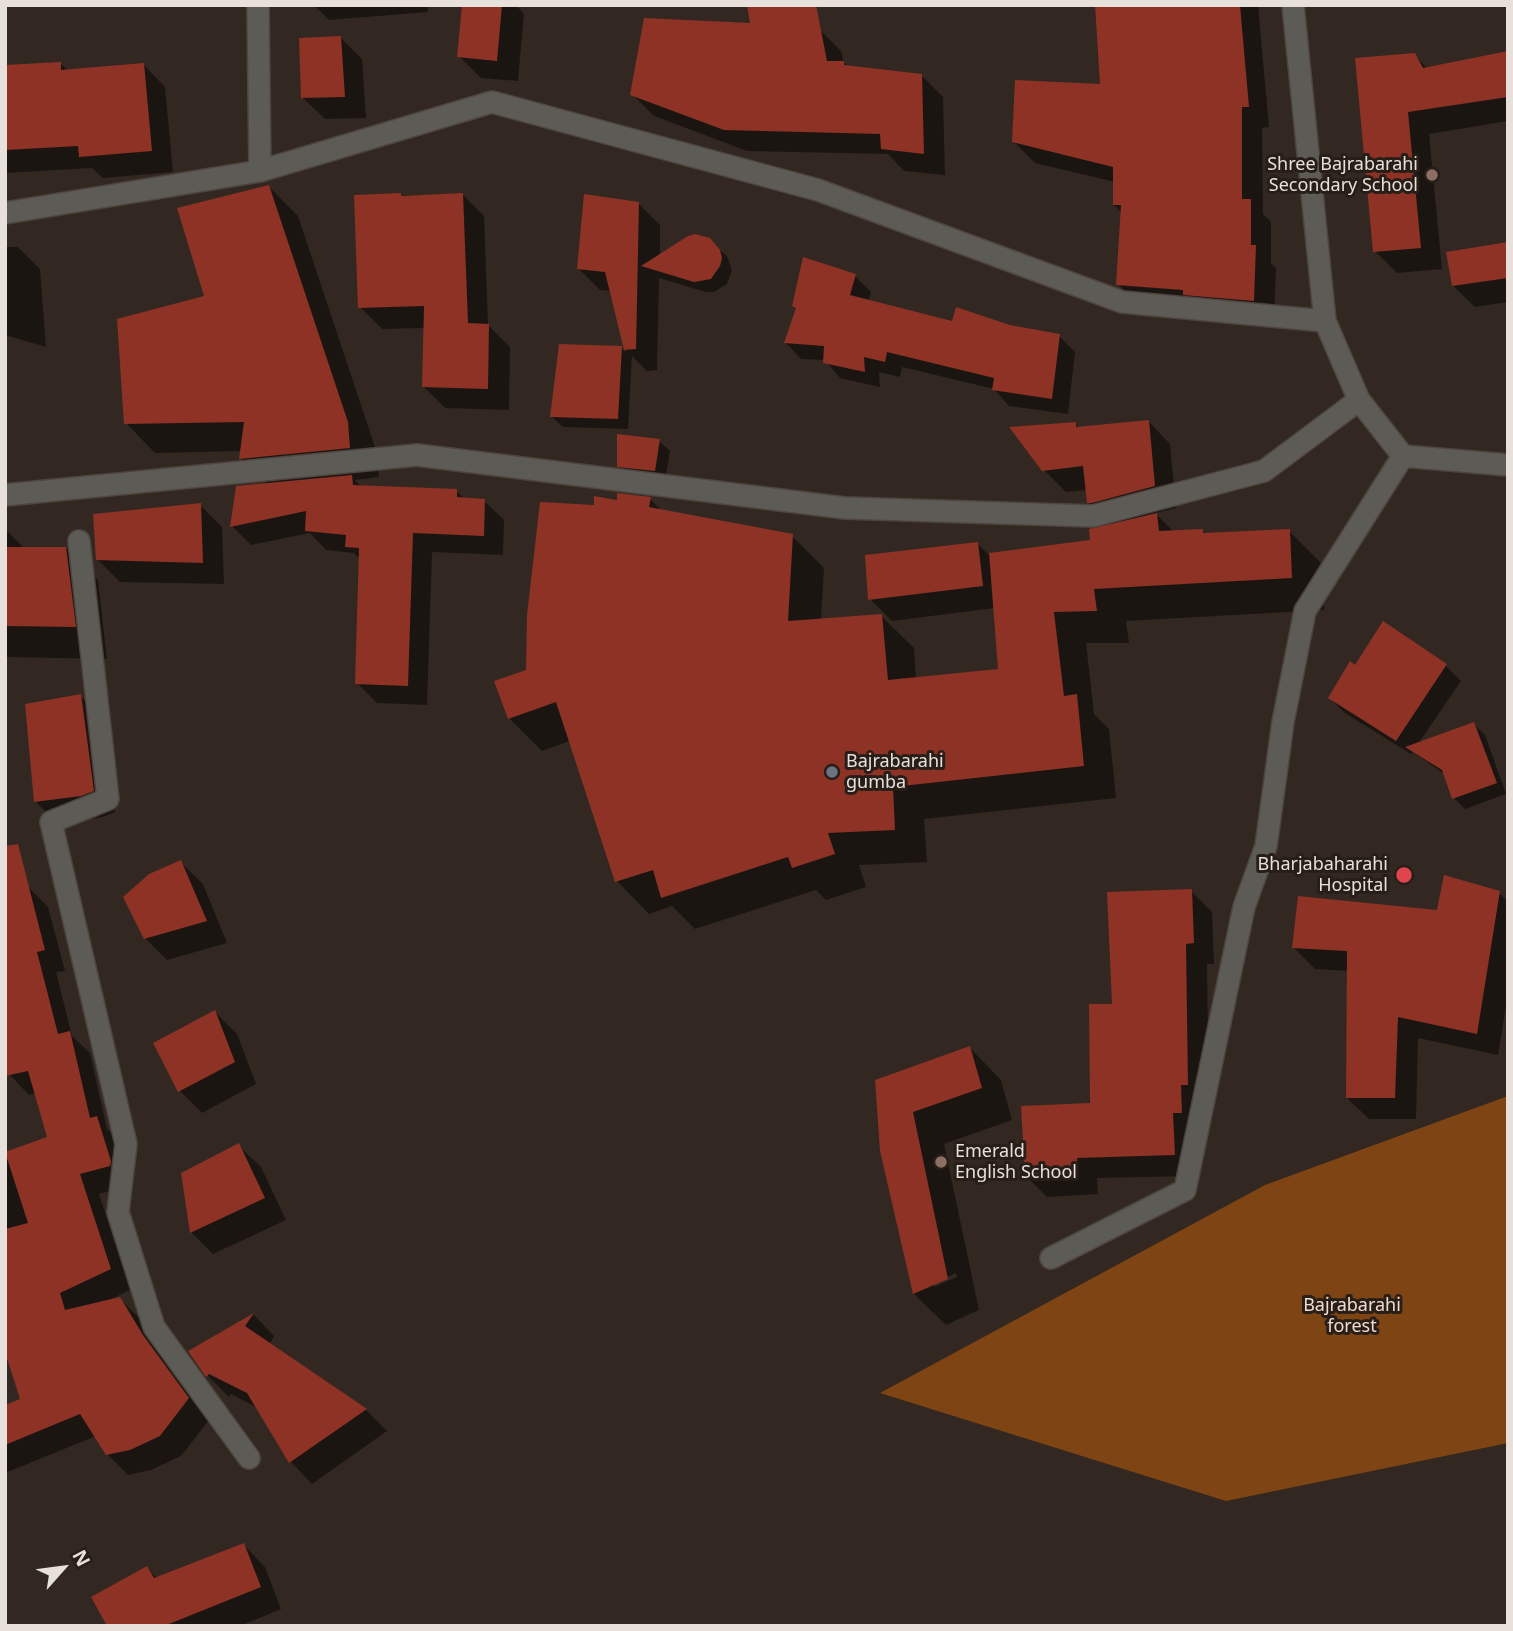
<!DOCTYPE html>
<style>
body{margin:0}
#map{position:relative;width:1513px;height:1631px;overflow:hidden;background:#322821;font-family:"Noto Sans",sans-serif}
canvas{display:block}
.frame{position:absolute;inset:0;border:7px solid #e7e0db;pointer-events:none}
.north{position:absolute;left:28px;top:1533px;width:70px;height:70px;-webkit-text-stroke:5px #281e18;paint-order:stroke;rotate:62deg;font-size:19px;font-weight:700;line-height:28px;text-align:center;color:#e7e0db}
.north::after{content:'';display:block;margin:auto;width:24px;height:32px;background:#e7e0db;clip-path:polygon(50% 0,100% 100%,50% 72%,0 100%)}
</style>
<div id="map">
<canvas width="1513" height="1631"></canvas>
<div class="frame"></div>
<div class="north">N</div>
</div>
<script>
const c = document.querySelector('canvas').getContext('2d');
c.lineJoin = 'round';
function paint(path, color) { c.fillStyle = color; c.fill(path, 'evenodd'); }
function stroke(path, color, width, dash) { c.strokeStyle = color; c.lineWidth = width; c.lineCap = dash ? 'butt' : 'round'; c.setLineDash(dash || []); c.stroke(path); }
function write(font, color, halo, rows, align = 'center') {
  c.font = font + ' "Noto Sans",sans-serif'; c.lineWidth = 6; c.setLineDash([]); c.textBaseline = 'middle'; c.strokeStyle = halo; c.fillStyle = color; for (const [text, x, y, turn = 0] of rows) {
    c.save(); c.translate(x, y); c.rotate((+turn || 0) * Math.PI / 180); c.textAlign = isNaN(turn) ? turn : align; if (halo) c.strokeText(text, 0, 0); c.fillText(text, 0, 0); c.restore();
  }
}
paint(new Path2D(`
 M 1508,1096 L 1508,1443 L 1226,1501 L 880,1393 L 1265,1185 Z`), '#7f4413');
paint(new Path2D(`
 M 314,5 L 427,5 L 428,12 L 329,20 Z
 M 463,5 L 516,5 L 524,14 L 518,81 L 481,78 L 459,56 Z
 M 1098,5 L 1258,5 L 1269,127 L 1262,128 L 1263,214 L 1271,222 L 1271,264 L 1276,268 L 1274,321 L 1139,305 L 1118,284 L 1122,213 L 1114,205 L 1115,182 L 1035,163 L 1013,141 L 1102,86 Z
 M 819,29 L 841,51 L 844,63 L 848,67 L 921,75 L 943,97 L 945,175 L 904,171 L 888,154 L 747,151 L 654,116 L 632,94 Z
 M 340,37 L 362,59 L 366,118 L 325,119 L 303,98 Z
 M 1508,52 L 1508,121 L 1429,134 L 1442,269 L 1397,273 L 1375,251 L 1414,55 L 1428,69 Z
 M 60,63 L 68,71 L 144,65 L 165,87 L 173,172 L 103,178 L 92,168 L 5,173 L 5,67 Z
 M 269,187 L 298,216 L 377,453 L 379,477 L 355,480 L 362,487 L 456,491 L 465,499 L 484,501 L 504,520 L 503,555 L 432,552 L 427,705 L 377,703 L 357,683 L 360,559 L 354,553 L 326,550 L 310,533 L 251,545 L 232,526 L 267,484 L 241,458 L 242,451 L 155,453 L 126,423 L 206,297 Z
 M 462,194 L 484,216 L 488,325 L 510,347 L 509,410 L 445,408 L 424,387 L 425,328 L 382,329 L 360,307 L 356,197 Z
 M 638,203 L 660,225 L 660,256 L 703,236 L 727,256 L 732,270 L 727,284 L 714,292 L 706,292 L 659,278 L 657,370 L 647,371 L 632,356 L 628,429 L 563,427 L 552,417 L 621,348 L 626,353 L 611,291 L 600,290 L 578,268 Z
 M 1508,244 L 1508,302 L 1475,307 L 1453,286 Z
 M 5,247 L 18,247 L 40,269 L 46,347 L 5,335 Z
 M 855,276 L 871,292 L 868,302 L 954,324 L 1009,326 L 1059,336 L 1075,352 L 1068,414 L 1009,406 L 994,389 L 902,367 L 900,377 L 879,372 L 880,387 L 840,378 L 825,360 L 801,359 L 786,343 Z
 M 1149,422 L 1170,444 L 1176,508 L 1155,513 L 1174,532 L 1202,531 L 1206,534 L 1289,531 L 1321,563 L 1324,610 L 1126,621 L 1129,643 L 1086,643 L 1094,714 L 1109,729 L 1116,798 L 924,819 L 927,862 L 859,865 L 866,887 L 826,900 L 816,890 L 695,929 L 672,906 L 649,914 L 617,881 L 570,741 L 542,751 L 509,718 L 596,507 L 650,499 L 662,511 L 792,536 L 824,568 L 821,620 L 881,616 L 914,648 L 916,679 L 1000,670 L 995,608 L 892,621 L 870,599 L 977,543 L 989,555 L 1092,542 L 1112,525 L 1088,502 L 1087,490 L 1066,492 L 1044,470 L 1075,424 L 1079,428 Z
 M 659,441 L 670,451 L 665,481 L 629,477 L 619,466 Z
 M 200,505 L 222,527 L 224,584 L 120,582 L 98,560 Z
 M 5,529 L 24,548 L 66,548 L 98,580 L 107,659 L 5,657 Z
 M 1384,624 L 1446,666 L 1461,681 L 1418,744 L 1474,724 L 1485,735 L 1506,794 L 1465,809 L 1454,798 L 1446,775 L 1413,752 L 1411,754 L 1345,713 L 1330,698 L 1355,667 Z
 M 80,696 L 102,718 L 115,812 L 103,817 L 57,823 L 35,801 Z
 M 181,863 L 203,884 L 227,943 L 167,960 L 145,938 Z
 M 28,887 L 48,907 L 65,971 L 56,972 L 72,1036 L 90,1053 L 107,1129 L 117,1138 L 130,1186 L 99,1194 L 130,1290 L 107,1301 L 120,1299 L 141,1320 L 163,1357 L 209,1420 L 181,1456 L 151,1470 L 128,1475 L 107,1454 L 96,1436 L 5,1473 L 5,1407 L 22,1400 L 5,1346 L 5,1154 L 49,1139 L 36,1093 L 29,1095 L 9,1074 Z
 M 1191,891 L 1212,912 L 1214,964 L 1207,964 L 1209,1105 L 1195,1176 L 1097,1178 L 1098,1194 L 1047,1197 L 1026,1176 L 1092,1105 L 1113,1005 Z
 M 1499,893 L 1508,902 L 1508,994 L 1498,1055 L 1418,1038 L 1416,1119 L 1369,1119 L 1347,1098 L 1349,971 L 1315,969 L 1294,948 L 1438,912 Z
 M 215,1012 L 237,1034 L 256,1084 L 202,1113 L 180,1091 Z
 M 970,1048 L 1001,1080 L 1012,1120 L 944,1144 L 979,1310 L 946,1325 L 914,1294 L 881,1150 L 876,1081 ZM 956,1273 L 957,1277 L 934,1287 L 934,1283 Z
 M 239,1146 L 261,1167 L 286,1220 L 213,1254 L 191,1232 Z
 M 254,1315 L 274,1336 L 269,1345 L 366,1410 L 387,1431 L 312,1484 L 291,1462 L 258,1408 L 231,1394 L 229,1397 L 208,1376 L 190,1352 Z
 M 244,1545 L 265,1567 L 281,1609 L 240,1626 L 109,1626 L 147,1568 L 158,1579 Z`), '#0007');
paint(new Path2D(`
 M 462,5 L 502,5 L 497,61 L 457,57 Z
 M 747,5 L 816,5 L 827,61 L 844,61 L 844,65 L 922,74 L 924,154 L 881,149 L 880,134 L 724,130 L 630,95 L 644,18 L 750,23 Z
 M 1095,5 L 1240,5 L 1249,107 L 1242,107 L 1242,199 L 1251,199 L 1251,245 L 1256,245 L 1254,301 L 1183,295 L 1183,290 L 1116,285 L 1121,205 L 1113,205 L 1113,167 L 1012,142 L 1015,80 L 1100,84 Z
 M 341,36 L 345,97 L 301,98 L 299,38 Z
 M 1508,51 L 1508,97 L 1408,112 L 1421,248 L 1373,252 L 1355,58 L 1415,53 L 1423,68 Z
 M 61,62 L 61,70 L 144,63 L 152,151 L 79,157 L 78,146 L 5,150 L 5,65 Z
 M 269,185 L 348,422 L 350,448 L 239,459 L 244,422 L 124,424 L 117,319 L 204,296 L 177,208 Z
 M 401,193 L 401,196 L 463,193 L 468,323 L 489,324 L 488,389 L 422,387 L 424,306 L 358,308 L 354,195 Z
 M 584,194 L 639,202 L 636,349 L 624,350 L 605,272 L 577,269 Z
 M 695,234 L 710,238 L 720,250 L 722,258 L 720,266 L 711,279 L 694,282 L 641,266 L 688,236 Z
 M 1508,242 L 1508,278 L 1452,286 L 1446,252 Z
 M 803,257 L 856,274 L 850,295 L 952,321 L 956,307 L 1010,325 L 1060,334 L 1052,399 L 992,390 L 994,378 L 887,352 L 885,362 L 864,357 L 865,372 L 823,363 L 824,346 L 784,343 L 796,308 L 792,306 Z
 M 559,344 L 622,346 L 618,419 L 550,417 Z
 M 1149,420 L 1155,486 L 1092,503 L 1087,503 L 1083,466 L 1042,471 L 1009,427 L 1076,422 L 1076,427 Z
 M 617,434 L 660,439 L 655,471 L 617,467 Z
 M 352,475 L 353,485 L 457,489 L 457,497 L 485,499 L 484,536 L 413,533 L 408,686 L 355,684 L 359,548 L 345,547 L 346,535 L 305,531 L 306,511 L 230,527 L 236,486 Z
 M 617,493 L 651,497 L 649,507 L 793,534 L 788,621 L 882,614 L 888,680 L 998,669 L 989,553 L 1090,540 L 1089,529 L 1157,513 L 1159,531 L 1203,529 L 1203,533 L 1290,529 L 1292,578 L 1094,589 L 1097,611 L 1054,612 L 1064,696 L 1077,694 L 1084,766 L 893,787 L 895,830 L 828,833 L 835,854 L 792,868 L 788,857 L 661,898 L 653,870 L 615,882 L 556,702 L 508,719 L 494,681 L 526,670 L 527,615 L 540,502 L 594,505 L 594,496 L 617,500 Z
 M 201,503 L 203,563 L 96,560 L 93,514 Z
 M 978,542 L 983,586 L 868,600 L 865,555 Z
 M 5,547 L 66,547 L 76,627 L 5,626 Z
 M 1383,621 L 1447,664 L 1396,741 L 1328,698 L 1350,661 L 1355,665 Z
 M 81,694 L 94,791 L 81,796 L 34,802 L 25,704 Z
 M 1474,722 L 1497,783 L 1452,799 L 1442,770 L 1405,747 Z
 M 18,844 L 45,950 L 37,952 L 58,1034 L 70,1031 L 90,1118 L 97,1116 L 111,1161 L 110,1166 L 80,1174 L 111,1269 L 60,1293 L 65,1310 L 120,1297 L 143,1335 L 189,1398 L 160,1436 L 130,1450 L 106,1455 L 80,1414 L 5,1445 L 5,1405 L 20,1399 L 5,1352 L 5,1229 L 28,1223 L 5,1152 L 47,1137 L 28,1071 L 5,1076 L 5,846 Z
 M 181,860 L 207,921 L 144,939 L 123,897 L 149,874 Z
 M 1444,875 L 1500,891 L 1477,1034 L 1398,1017 L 1395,1098 L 1346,1098 L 1347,951 L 1292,948 L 1298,896 L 1437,910 Z
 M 1192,889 L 1194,943 L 1186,944 L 1188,1085 L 1181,1085 L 1182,1113 L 1173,1113 L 1175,1155 L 1077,1158 L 1078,1174 L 1025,1177 L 1021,1106 L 1090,1103 L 1089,1004 L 1112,1004 L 1107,892 Z
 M 215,1010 L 235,1062 L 178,1092 L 153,1043 Z
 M 970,1046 L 982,1088 L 913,1112 L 948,1279 L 913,1294 L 880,1151 L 875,1080 Z
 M 239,1143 L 265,1198 L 190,1233 L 181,1173 Z
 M 254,1313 L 245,1326 L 367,1409 L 289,1463 L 247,1393 L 209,1374 L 206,1377 L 188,1351 Z
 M 244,1543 L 261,1587 L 164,1626 L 107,1626 L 91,1597 L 147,1566 L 154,1578 Z`), '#8d3225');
const minor = new Path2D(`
 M 258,5 L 260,171
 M 1293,5 L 1325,321 L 1359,400 L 1403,456 L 1508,465
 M 5,213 L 260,171 L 492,102 L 818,190 L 1122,302 L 1325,321
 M 5,495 L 417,455 L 845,508 L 1093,516 L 1264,471 L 1359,400
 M 79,541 L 108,799 L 51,822 L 126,1144 L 118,1212 L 154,1327 L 249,1458
 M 1051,1258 L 1185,1190 L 1244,907 L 1266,846 L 1283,722 L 1305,611 L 1403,456`);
stroke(minor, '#4f453f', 24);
stroke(minor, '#5d5b56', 21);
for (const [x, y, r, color] of [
 [1432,175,7,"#8d6e63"],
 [832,772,7,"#6b7280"],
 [1404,875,9,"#e0444e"],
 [941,1162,7,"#8d6e63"]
]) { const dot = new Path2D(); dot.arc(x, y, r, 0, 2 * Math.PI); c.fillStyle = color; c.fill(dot); stroke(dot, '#281e18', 2.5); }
write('18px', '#e7e0db', '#281e18', [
 ["Shree Bajrabarahi",1418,165],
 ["Secondary School",1418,186],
 ["Bajrabarahi",846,762,"left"],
 ["gumba",846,783,"left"],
 ["Bharjabaharahi",1388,865],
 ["Hospital",1388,886],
 ["Emerald",955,1152,"left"],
 ["English School",955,1173,"left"]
], 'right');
write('18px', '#f1dbcd', '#281e18', [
 ["Bajrabarahi",1352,1306],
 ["forest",1352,1327]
]);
</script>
